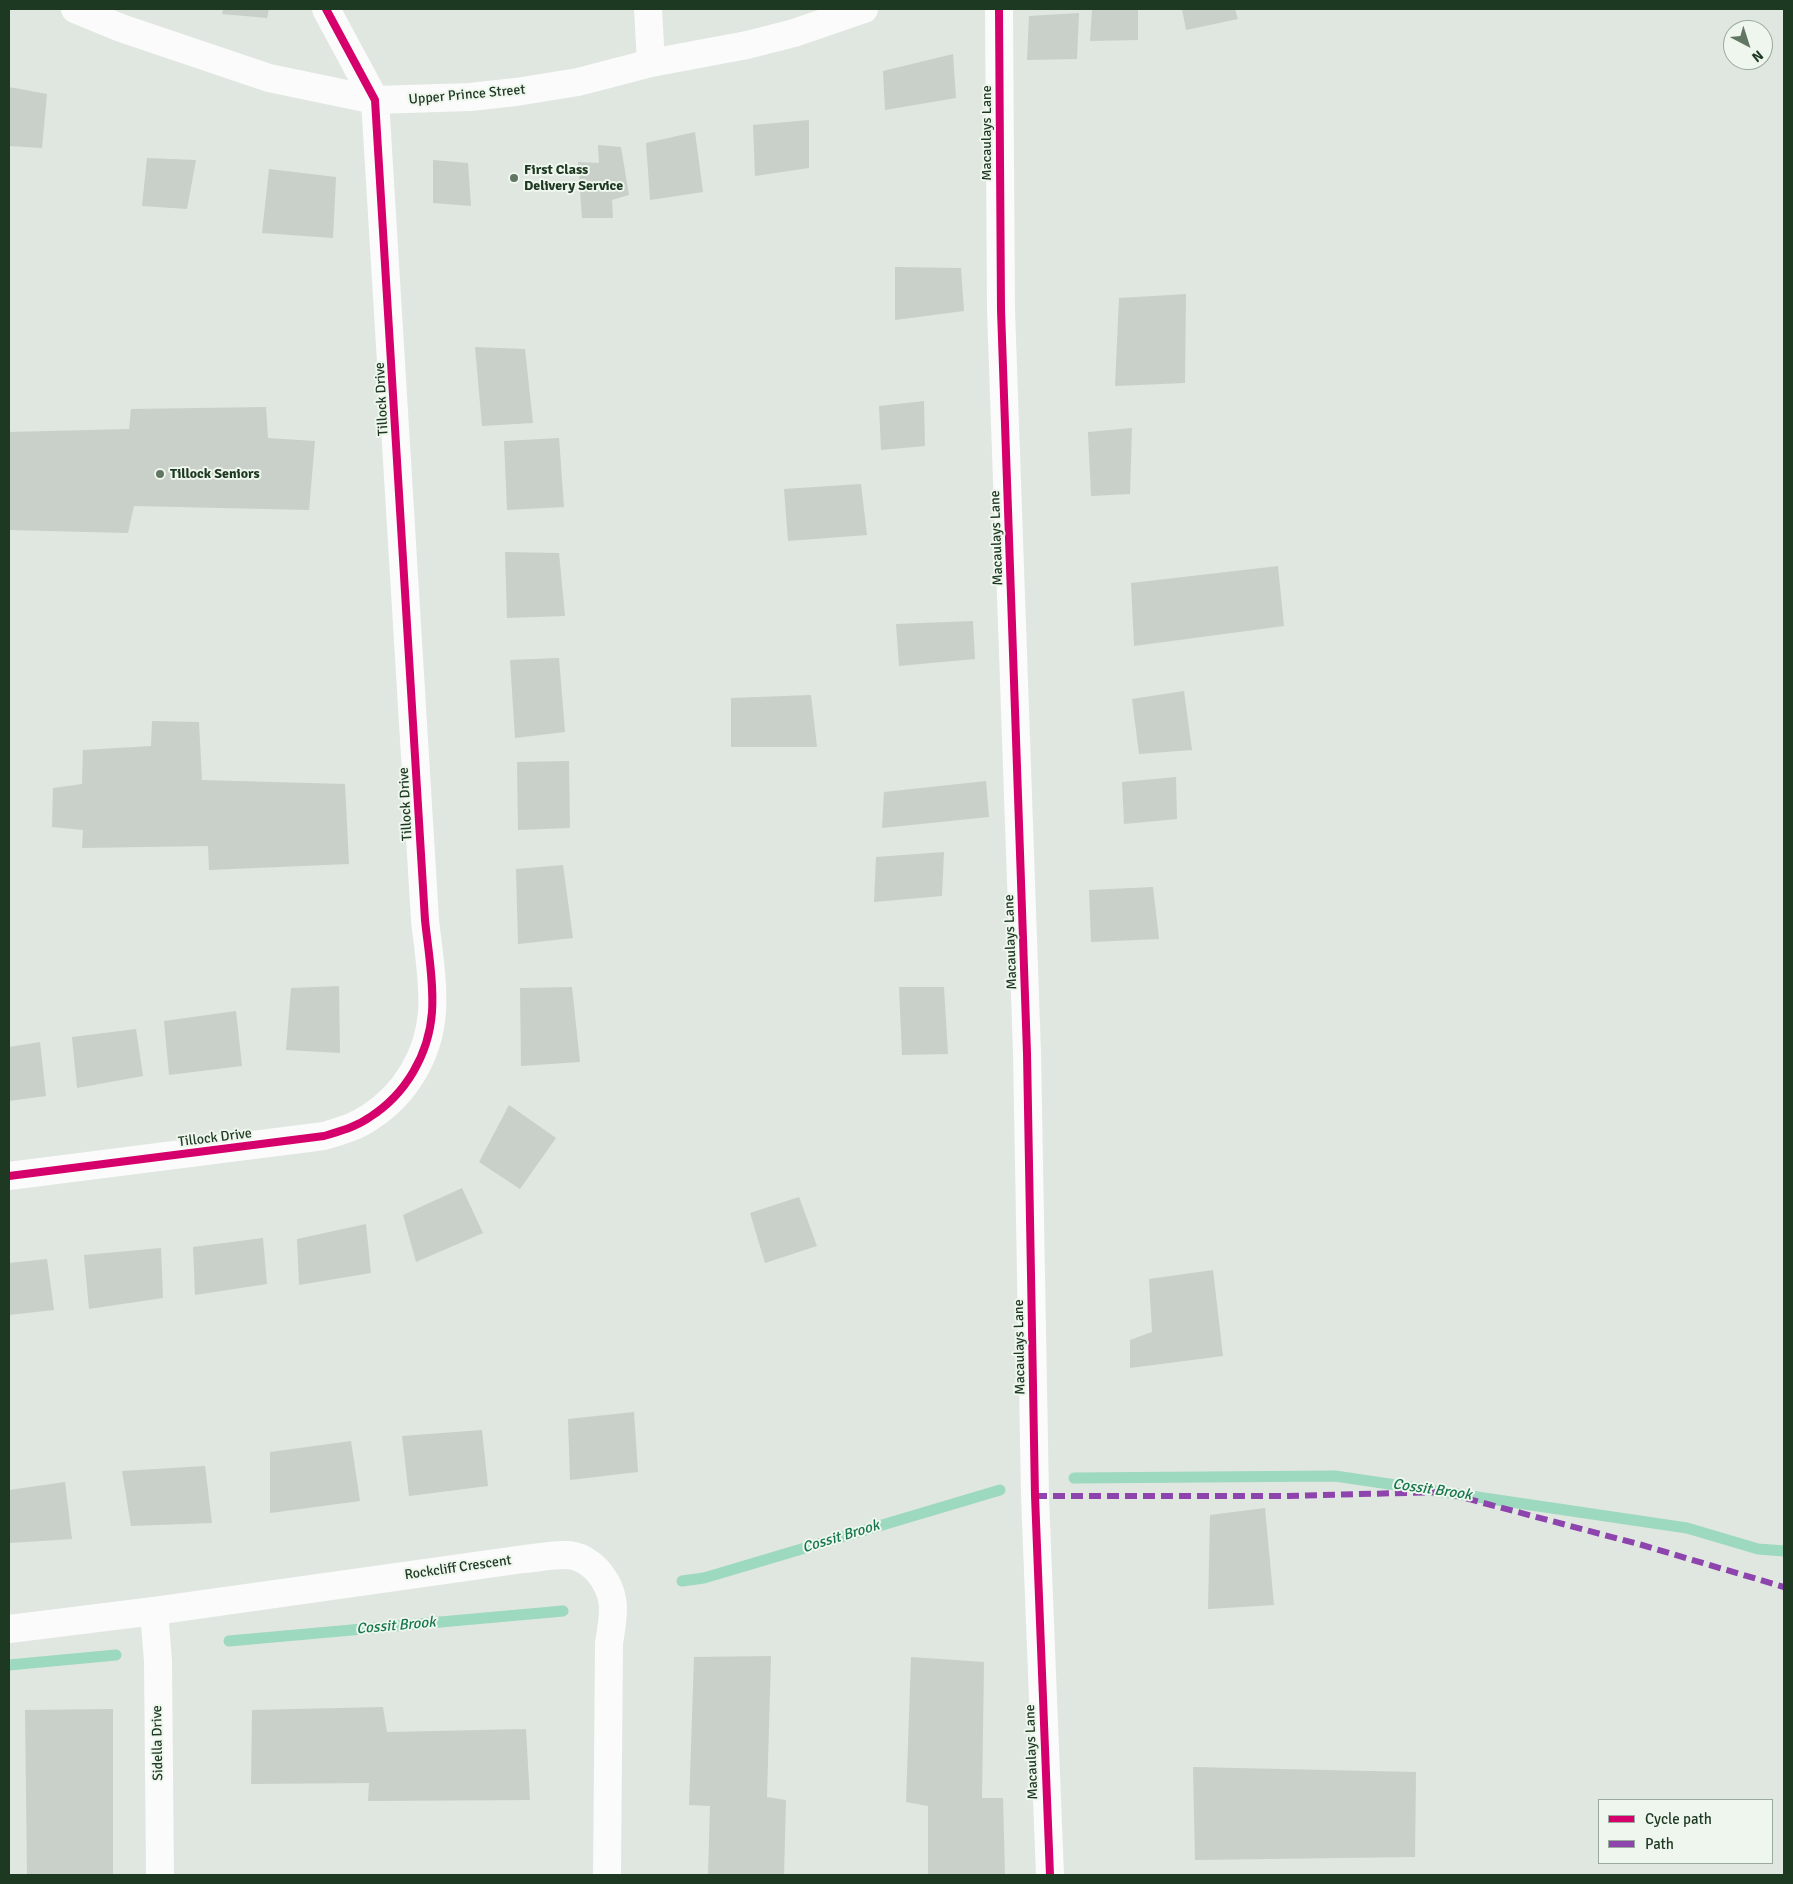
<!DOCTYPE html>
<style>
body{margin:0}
#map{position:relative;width:1793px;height:1884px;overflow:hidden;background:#e0e6e0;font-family:Signika,sans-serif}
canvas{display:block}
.frame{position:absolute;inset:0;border:10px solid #1e3922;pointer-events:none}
.legend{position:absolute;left:1598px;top:1799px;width:175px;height:65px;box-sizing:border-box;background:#eef6ed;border:1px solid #9baa9c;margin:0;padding:6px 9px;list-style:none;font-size:15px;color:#1e3922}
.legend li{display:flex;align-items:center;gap:10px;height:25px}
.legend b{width:25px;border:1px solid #9baa9c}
.north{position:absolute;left:1723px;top:20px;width:50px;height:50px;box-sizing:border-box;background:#eef6ed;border:1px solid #9baa9c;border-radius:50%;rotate:140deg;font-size:14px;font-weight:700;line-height:20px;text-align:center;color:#1e3922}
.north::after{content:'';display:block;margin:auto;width:18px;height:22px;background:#627664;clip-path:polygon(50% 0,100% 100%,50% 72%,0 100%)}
</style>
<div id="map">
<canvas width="1793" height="1884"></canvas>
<div class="frame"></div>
<ul class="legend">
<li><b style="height:6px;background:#d6006c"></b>Cycle path</li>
<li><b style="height:6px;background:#8e44ad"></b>Path</li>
</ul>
<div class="north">N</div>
</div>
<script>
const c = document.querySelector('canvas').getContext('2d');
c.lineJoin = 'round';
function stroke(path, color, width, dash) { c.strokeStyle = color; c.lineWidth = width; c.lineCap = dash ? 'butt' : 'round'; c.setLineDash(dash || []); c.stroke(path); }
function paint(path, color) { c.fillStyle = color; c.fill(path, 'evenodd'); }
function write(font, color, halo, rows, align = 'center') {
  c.font = font + ' Signika,sans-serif'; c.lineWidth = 4; c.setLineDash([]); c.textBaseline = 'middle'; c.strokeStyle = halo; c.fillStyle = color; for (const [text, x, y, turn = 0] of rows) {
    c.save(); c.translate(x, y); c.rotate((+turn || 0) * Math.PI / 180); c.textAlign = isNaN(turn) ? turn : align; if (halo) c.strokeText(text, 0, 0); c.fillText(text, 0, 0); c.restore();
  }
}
stroke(new Path2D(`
 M 1074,1478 L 1335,1476 L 1687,1528 L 1758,1549 L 1784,1551
 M 682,1581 L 704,1578 L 1000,1490
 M 229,1641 L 563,1611
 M 9,1665 L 116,1655`), '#9dd9be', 11);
paint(new Path2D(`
 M 223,9 L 269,9 L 267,18 L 222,14 Z
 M 1092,9 L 1138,9 L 1138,40 L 1090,41 Z
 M 1182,9 L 1235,9 L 1238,19 L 1186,30 Z
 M 1079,13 L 1077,59 L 1027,60 L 1029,16 Z
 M 953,54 L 956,98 L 885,110 L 883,71 Z
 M 9,87 L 47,94 L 42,148 L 9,146 Z
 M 809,120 L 809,168 L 755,176 L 753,125 Z
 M 695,132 L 703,192 L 650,200 L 646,143 Z
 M 598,145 L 621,147 L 629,195 L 612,200 L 613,218 L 582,218 L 578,162 L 599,163 Z
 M 147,158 L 196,160 L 187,209 L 142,206 Z
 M 433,160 L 468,163 L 471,206 L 433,203 Z
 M 269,169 L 336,177 L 333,238 L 262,233 Z
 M 895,267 L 961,268 L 964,311 L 895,320 Z
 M 1186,294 L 1185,383 L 1115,386 L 1119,298 Z
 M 475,347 L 525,349 L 533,423 L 482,426 Z
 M 924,401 L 925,446 L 881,450 L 879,406 Z
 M 266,407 L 268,438 L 315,441 L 309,510 L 134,506 L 128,533 L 9,530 L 9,432 L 129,429 L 131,409 Z
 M 1132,428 L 1130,494 L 1091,496 L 1088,432 Z
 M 559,438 L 564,507 L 507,510 L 504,441 Z
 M 861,484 L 867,535 L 788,541 L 784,489 Z
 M 505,552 L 559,553 L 565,616 L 507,618 Z
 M 1278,566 L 1284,626 L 1134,646 L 1131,583 Z
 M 973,621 L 975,659 L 899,666 L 896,624 Z
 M 559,658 L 565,732 L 515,738 L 510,660 Z
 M 1184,691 L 1192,750 L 1139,754 L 1132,699 Z
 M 811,695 L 817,747 L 731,747 L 731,698 Z
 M 152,721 L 199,722 L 202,780 L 345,784 L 349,864 L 209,870 L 208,846 L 82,848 L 83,830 L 52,827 L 53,788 L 82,784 L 83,750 L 151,746 Z
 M 569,761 L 570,828 L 518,830 L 517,762 Z
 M 1176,777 L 1177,819 L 1124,824 L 1122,782 Z
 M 986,781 L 989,817 L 882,828 L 884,792 Z
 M 944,852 L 942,896 L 874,902 L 876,857 Z
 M 563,865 L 573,938 L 518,944 L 516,869 Z
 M 1153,887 L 1159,939 L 1091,942 L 1089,890 Z
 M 339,986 L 340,1053 L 286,1050 L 291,988 Z
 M 572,987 L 580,1062 L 521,1066 L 520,988 Z
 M 899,987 L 944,987 L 948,1054 L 902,1055 Z
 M 236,1011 L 242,1066 L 169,1075 L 164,1021 Z
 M 136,1029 L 143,1076 L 77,1088 L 72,1037 Z
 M 40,1042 L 46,1096 L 9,1101 L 9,1047 Z
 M 509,1105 L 556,1138 L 520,1189 L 479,1162 Z
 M 462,1188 L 483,1233 L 416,1262 L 403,1215 Z
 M 799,1197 L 817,1246 L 765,1263 L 750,1213 Z
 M 366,1224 L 371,1273 L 299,1285 L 297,1239 Z
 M 263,1238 L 267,1284 L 195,1295 L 193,1247 Z
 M 161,1248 L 163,1298 L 89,1309 L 84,1255 Z
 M 47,1259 L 54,1310 L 9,1315 L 9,1263 Z
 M 1213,1270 L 1223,1356 L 1130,1368 L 1130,1340 L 1152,1332 L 1149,1279 Z
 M 634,1412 L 638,1472 L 570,1480 L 568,1419 Z
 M 482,1430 L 488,1486 L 409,1496 L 402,1436 Z
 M 351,1441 L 360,1501 L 270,1513 L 270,1452 Z
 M 205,1466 L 212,1523 L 131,1526 L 122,1471 Z
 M 65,1482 L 72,1539 L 9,1543 L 9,1490 Z
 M 1265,1508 L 1274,1605 L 1208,1609 L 1210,1515 Z
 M 771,1656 L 767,1797 L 786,1800 L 784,1875 L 708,1875 L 710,1806 L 689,1805 L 694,1657 Z
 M 911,1657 L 984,1662 L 982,1798 L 1003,1798 L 1005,1875 L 928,1875 L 928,1806 L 906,1802 Z
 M 383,1707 L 387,1732 L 526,1729 L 530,1800 L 368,1801 L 369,1783 L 251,1784 L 252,1710 Z
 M 113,1709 L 113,1875 L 27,1875 L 25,1710 Z
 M 1193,1767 L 1416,1772 L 1415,1857 L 1195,1860 Z`), '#c9cfc9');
stroke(new Path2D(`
 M 75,9 L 121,28 L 269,78 L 375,100 L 470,97 L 516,92 L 578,82 L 651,63 L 747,45 L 794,33 L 864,9
 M 648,9 L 651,63
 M 999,9 L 1001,310 L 1027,1053 L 1035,1496 L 1050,1875
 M 9,1176 L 324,1136 C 340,1131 356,1127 370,1117 C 406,1094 429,1054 432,1012 C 434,982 428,949 425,920 L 375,100 L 326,9
 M 154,1611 L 158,1661 L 160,1875
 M 9,1629 L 154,1611 L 524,1559 C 537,1558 563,1553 574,1556 C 583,1558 591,1564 597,1570 C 618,1594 614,1614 609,1643 L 607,1875`), '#fafbfa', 28);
stroke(new Path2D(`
 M 1035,1496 L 1285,1496 L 1442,1492 L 1642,1545 L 1784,1587`), '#8e44ad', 6, [12, 6]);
stroke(new Path2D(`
 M 999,9 L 1001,310 L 1027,1053 L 1035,1496 L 1050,1875
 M 9,1176 L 324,1136 C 340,1131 356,1127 370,1117 C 406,1094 429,1054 432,1012 C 434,982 428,949 425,920 L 375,100 L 326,9`), '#d6006c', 8);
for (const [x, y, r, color] of [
 [514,178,5,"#627664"],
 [160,474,5,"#627664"]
]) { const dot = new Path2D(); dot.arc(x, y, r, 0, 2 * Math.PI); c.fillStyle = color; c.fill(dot); stroke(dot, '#eef6ed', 2); }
write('14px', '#1e3922', '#eef6ed', [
 ["Upper Prince Street",467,95,-5],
 ["Macaulays Lane",987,133,-90],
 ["Tillock Drive",382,399,-93],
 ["Macaulays Lane",997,538,-92],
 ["Tillock Drive",406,804,-93],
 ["Macaulays Lane",1011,942,-92],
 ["Tillock Drive",215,1138,-7],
 ["Macaulays Lane",1020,1347,-91],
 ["Rockcliff Crescent",458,1568,-8],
 ["Sidella Drive",158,1743,-91],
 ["Macaulays Lane",1032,1752,-92]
]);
write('bold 14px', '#1e3922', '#eef6ed', [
 ["First Class",524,170],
 ["Delivery Service",524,186],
 ["Tillock Seniors",170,474]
], 'left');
write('italic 15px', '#16774e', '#eef6ed', [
 ["Cossit Brook",1432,1490,8],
 ["Cossit Brook",841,1537,-17],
 ["Cossit Brook",396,1626,-5]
]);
</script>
